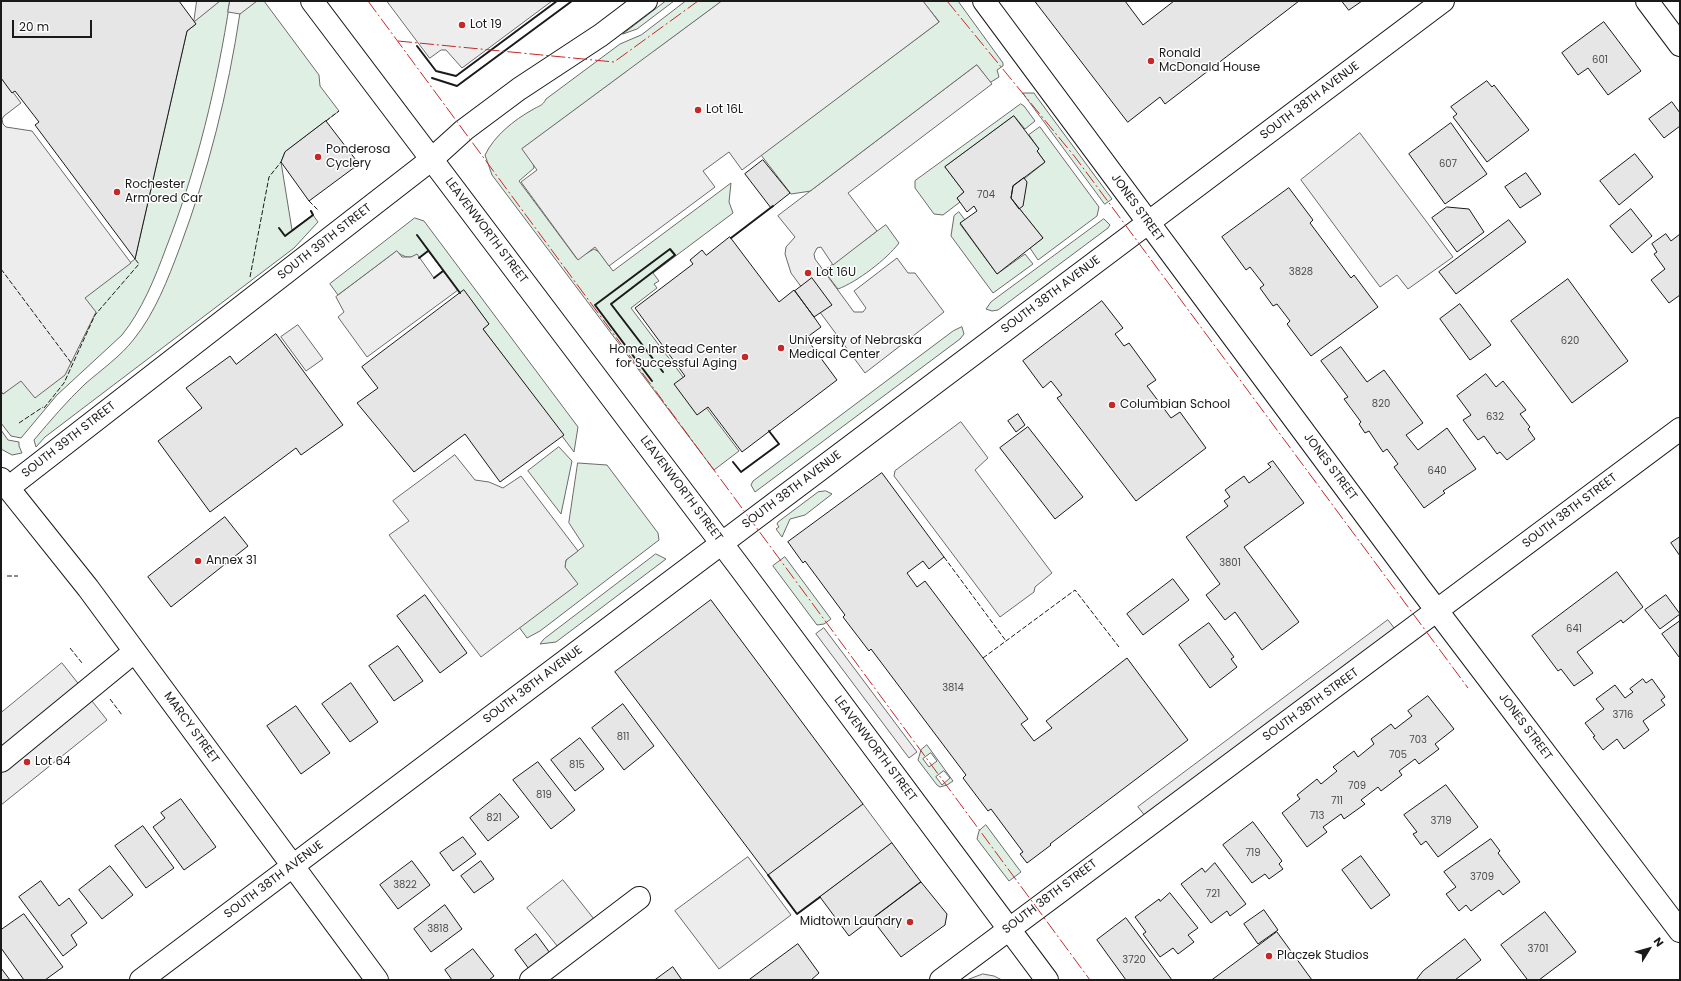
<!DOCTYPE html>
<style>
body{margin:0}
#map{position:relative;width:1681px;height:981px;overflow:hidden;background:#fff;font-family:Poppins,sans-serif}
canvas{display:block}
.frame{position:absolute;inset:0;border:2px solid #1a1a1a;pointer-events:none}
.north{position:absolute;left:1629px;top:929px;width:40px;height:40px;-webkit-text-stroke:3px #fff;paint-order:stroke;rotate:53deg;font-size:11px;font-weight:700;line-height:16px;text-align:center;color:#1a1a1a}
.north::after{content:'';display:block;margin:auto;width:14px;height:18px;background:#1a1a1a;clip-path:polygon(50% 0,100% 100%,50% 72%,0 100%)}
.scale{position:absolute;left:12px;top:20px;width:80px;height:18px;box-sizing:border-box;border:2px solid #1a1a1a;border-top:0;padding-left:5px;font-size:12px;line-height:14px;white-space:nowrap;color:#1a1a1a;-webkit-text-stroke:3px #fff;paint-order:stroke}
</style>
<div id="map">
<canvas width="1681" height="981"></canvas>
<div class="frame"></div>
<div class="north">N</div>
<div class="scale">20 m</div>
</div>
<script>
const c = document.querySelector('canvas').getContext('2d');
c.lineJoin = 'round';
function paint(path, color) { c.fillStyle = color; c.fill(path, 'evenodd'); }
function stroke(path, color, width, dash) { c.strokeStyle = color; c.lineWidth = width; c.lineCap = dash ? 'butt' : 'round'; c.setLineDash(dash || []); c.stroke(path); }
function write(font, color, halo, rows, align = 'center') {
  c.font = font + ' Poppins,sans-serif'; c.lineWidth = 3; c.setLineDash([]); c.textBaseline = 'middle'; c.strokeStyle = halo; c.fillStyle = color; for (const [text, x, y, turn = 0] of rows) {
    c.save(); c.translate(x, y); c.rotate((+turn || 0) * Math.PI / 180); c.textAlign = isNaN(turn) ? turn : align; if (halo) c.strokeText(text, 0, 0); c.fillText(text, 0, 0); c.restore();
  }
}
const green = new Path2D(`
 M 220,1 L 230,1 C 217,85 197,169 166,248 C 155,278 142,310 122,335 L 57,395 L 21,438 L 11,436 L 1,423 L 1,391 L 3,394 L 21,380 L 84,298 L 135,259 L 187,31 L 196,24 L 194,22 Z
 M 257,1 L 264,1 L 319,75 L 320,86 L 339,111 L 285,152 L 281,162 L 292,230 L 313,215 L 318,222 L 294,248 L 45,437 L 36,447 L 34,440 C 50,421 67,401 85,384 C 101,370 121,356 134,339 C 155,313 168,279 180,247 C 208,172 228,93 240,13 Z
 M 666,1 L 674,1 L 637,29 L 623,34 Z
 M 686,1 L 722,1 L 655,51 L 639,84 L 628,71 L 523,149 L 533,163 L 534,168 L 519,181 L 577,259 L 594,249 L 599,252 L 613,271 L 731,183 L 729,202 L 733,213 L 653,273 L 659,281 L 654,284 L 657,288 L 631,308 L 739,451 L 714,470 L 492,175 L 485,155 C 494,136 514,120 532,110 C 538,106 543,106 546,99 L 620,44 L 641,35 Z
 M 923,1 L 958,1 L 1003,63 L 1003,66 L 997,70 L 999,77 L 991,82 L 989,81 L 977,65 L 811,191 L 791,194 L 761,155 L 939,22 Z
 M 1023,93 L 1034,93 L 1036,96 L 1112,199 L 1105,204 Z
 M 1021,104 L 1024,106 L 1035,121 L 1025,129 L 1014,116 L 945,167 L 964,192 L 957,198 L 960,202 L 943,215 L 934,214 L 915,188 L 915,181 Z
 M 1040,127 L 1099,207 L 1097,216 L 1038,260 L 1030,248 L 1043,238 L 1011,198 L 1024,179 L 1045,162 L 1037,151 L 1039,149 L 1029,135 Z
 M 959,212 L 965,220 L 960,224 L 997,274 L 1025,254 L 1033,264 L 993,293 L 951,236 L 954,216 Z
 M 415,218 L 424,221 L 578,427 L 574,452 L 562,436 L 563,435 L 483,329 L 489,324 L 464,291 L 460,293 L 428,251 L 419,258 L 417,255 C 407,260 403,255 396,252 L 338,295 L 330,284 Z
 M 1104,219 L 1110,225 L 1108,228 L 998,310 L 992,311 L 986,309 L 991,302 Z
 M 886,225 L 899,243 C 887,259 857,282 838,289 L 824,271 Z
 M 962,327 L 964,334 L 960,339 L 755,492 L 751,485 L 753,481 L 953,331 Z
 M 1,430 L 8,440 L 19,442 L 19,446 L 22,453 L 12,455 L 1,449 Z
 M 559,447 L 572,461 L 561,514 L 528,471 Z
 M 578,463 L 607,465 L 658,533 L 659,540 L 540,631 L 527,638 L 511,616 L 565,567 L 566,560 L 584,546 L 569,523 Z
 M 826,491 L 832,494 L 805,515 L 790,519 L 782,537 L 776,529 L 779,527 L 777,524 L 778,522 L 818,492 Z
 M 656,554 L 666,559 L 556,642 L 540,644 L 544,639 Z
 M 785,557 L 831,619 L 824,624 L 817,625 L 773,566 Z
 M 927,745 L 953,781 L 947,785 L 940,787 L 937,785 L 918,760 L 921,750 ZM 931,753 L 937,761 L 929,767 L 923,759 ZM 944,771 L 950,778 L 942,785 L 936,777 Z
 M 986,825 L 1021,872 L 1009,881 L 977,839 L 979,831 Z`);
paint(green, '#e0efe3');
stroke(green, '#6a6a6a', 1);
const parking = new Path2D(`
 M 197,1 L 220,1 L 194,22 Z
 M 230,1 L 257,1 L 240,14 L 228,12 Z
 M 387,1 L 552,1 L 462,68 L 446,50 L 441,50 L 430,58 Z
 M 722,1 L 923,1 L 939,22 L 742,170 L 729,152 L 703,171 L 715,187 L 609,266 L 595,247 L 578,260 L 521,182 L 537,170 L 522,149 Z
 M 977,65 L 992,84 L 848,193 L 877,231 L 833,265 L 821,247 L 817,248 L 814,254 L 815,259 L 854,312 L 863,312 L 866,308 L 854,291 L 897,258 L 908,273 L 915,273 L 944,312 L 865,373 L 791,273 L 785,254 L 786,247 L 795,237 L 778,216 Z
 M 1,76 L 21,103 L 4,116 L 2,119 L 3,124 L 6,127 L 32,131 L 131,263 L 85,298 L 96,312 L 65,375 L 35,398 L 21,381 L 3,394 L 1,391 Z
 M 1360,133 L 1453,257 L 1408,289 L 1397,275 L 1380,287 L 1301,180 Z
 M 397,251 L 402,257 L 411,257 L 417,254 L 434,278 L 443,271 L 458,290 L 367,357 L 338,317 L 344,312 L 336,297 Z
 M 298,325 L 323,359 L 306,371 L 281,337 Z
 M 961,422 L 988,458 L 975,470 L 1052,573 L 1035,587 L 1034,592 L 1000,617 L 894,476 L 895,471 Z
 M 455,455 L 475,480 L 489,482 L 503,488 L 521,476 L 578,551 L 566,560 L 565,567 L 578,584 L 481,657 L 389,535 L 409,521 L 393,501 Z
 M 1388,620 L 1395,629 L 1146,817 L 1138,807 Z
 M 824,628 L 917,752 L 909,758 L 816,634 Z
 M 62,663 L 107,720 L 1,805 L 1,713 Z
 M 863,804 L 892,843 L 797,914 L 768,875 Z
 M 748,857 L 791,915 L 719,969 L 675,911 Z
 M 563,880 L 594,919 L 558,947 L 527,908 Z
 M 983,974 L 994,976 L 1002,980 L 967,980 Z`);
paint(parking, '#ededed');
stroke(parking, '#6a6a6a', 1);
const building = new Path2D(`
 M 1,1 L 179,1 L 196,24 L 187,31 L 135,259 L 35,125 L 39,122 L 15,91 L 12,93 L 1,78 Z
 M 1035,1 L 1125,1 L 1143,25 L 1174,1 L 1299,1 L 1165,104 L 1160,97 L 1128,122 Z
 M 1342,1 L 1362,1 L 1349,10 Z
 M 1604,22 L 1641,71 L 1608,95 L 1588,68 L 1578,75 L 1562,53 Z
 M 1487,81 L 1492,87 L 1494,85 L 1529,130 L 1487,162 L 1453,117 L 1457,114 L 1451,107 Z
 M 1672,102 L 1680,113 L 1680,126 L 1664,138 L 1649,119 Z
 M 1014,116 L 1039,149 L 1037,151 L 1045,162 L 1013,186 L 1011,198 L 1043,238 L 997,274 L 960,223 L 977,211 L 974,206 L 967,212 L 957,198 L 964,192 L 945,167 Z
 M 326,121 L 359,164 L 309,201 L 281,162 L 285,152 Z
 M 1451,123 L 1487,174 L 1445,204 L 1409,154 Z
 M 1635,154 L 1653,177 L 1619,205 L 1600,181 Z
 M 763,160 L 790,193 L 771,208 L 745,174 Z
 M 1526,173 L 1541,194 L 1520,208 L 1505,187 Z
 M 1024,178 L 1027,182 L 1023,206 L 1019,209 L 1011,198 L 1013,186 Z
 M 1289,188 L 1313,220 L 1310,223 L 1351,278 L 1354,275 L 1378,307 L 1311,356 L 1287,324 L 1290,321 L 1277,304 L 1273,306 L 1260,288 L 1264,285 L 1250,267 L 1246,270 L 1222,237 Z
 M 1447,207 L 1469,209 L 1484,232 L 1457,252 L 1432,218 Z
 M 1631,209 L 1652,236 L 1632,253 L 1610,226 Z
 M 1509,220 L 1526,242 L 1456,294 L 1439,272 Z
 M 1666,234 L 1671,241 L 1680,234 L 1680,295 L 1669,303 L 1651,280 L 1665,269 L 1654,254 L 1657,252 L 1652,244 Z
 M 730,237 L 779,302 L 794,290 L 814,317 L 821,327 L 806,338 L 837,380 L 742,452 L 708,407 L 697,415 L 674,384 L 685,376 L 635,308 L 693,264 L 690,260 L 702,250 L 706,255 Z
 M 812,278 L 832,305 L 814,317 L 795,291 Z
 M 1568,279 L 1628,361 L 1572,403 L 1511,321 Z
 M 464,290 L 489,324 L 483,329 L 564,435 L 500,482 L 465,434 L 414,472 L 357,403 L 378,388 L 362,367 Z
 M 1102,301 L 1123,328 L 1115,334 L 1124,346 L 1129,343 L 1156,380 L 1147,386 L 1171,418 L 1180,412 L 1206,448 L 1136,501 L 1057,398 L 1062,395 L 1051,381 L 1043,388 L 1023,361 Z
 M 1460,304 L 1491,345 L 1470,360 L 1440,319 Z
 M 276,334 L 343,425 L 301,455 L 296,448 L 210,512 L 158,441 L 202,408 L 186,388 L 230,356 L 236,364 Z
 M 1341,347 L 1367,382 L 1384,370 L 1423,423 L 1406,435 L 1418,450 L 1447,428 L 1476,469 L 1443,491 L 1445,493 L 1424,508 L 1394,467 L 1398,464 L 1387,449 L 1383,452 L 1369,431 L 1365,433 L 1359,424 L 1361,422 L 1344,399 L 1348,397 L 1321,361 Z
 M 1486,374 L 1496,387 L 1503,381 L 1526,410 L 1520,414 L 1530,427 L 1528,429 L 1535,439 L 1507,460 L 1500,452 L 1497,454 L 1484,436 L 1478,440 L 1463,420 L 1471,415 L 1457,396 Z
 M 1018,414 L 1025,425 L 1016,432 L 1008,421 Z
 M 1028,427 L 1083,497 L 1055,519 L 1000,448 Z
 M 1273,461 L 1304,503 L 1244,547 L 1299,622 L 1262,650 L 1235,612 L 1225,620 L 1206,595 L 1220,584 L 1186,537 L 1228,506 L 1224,501 L 1230,497 L 1225,490 L 1244,476 L 1249,483 L 1271,467 L 1268,464 Z
 M 882,473 L 944,557 L 929,569 L 923,561 L 907,573 L 917,587 L 925,581 L 983,658 L 1028,719 L 1021,724 L 1034,741 L 1052,728 L 1046,721 L 1127,658 L 1188,740 L 1050,844 L 1051,845 L 1027,863 L 1020,854 L 1023,852 L 991,809 L 988,811 L 963,778 L 966,775 L 871,649 L 869,651 L 843,617 L 845,615 L 805,561 L 803,563 L 788,542 Z
 M 225,517 L 248,546 L 171,607 L 148,577 Z
 M 1680,537 L 1680,556 L 1671,543 Z
 M 1617,572 L 1643,607 L 1623,623 L 1621,620 L 1577,652 L 1593,673 L 1574,686 L 1561,669 L 1558,671 L 1532,636 Z
 M 1173,579 L 1189,600 L 1143,635 L 1127,614 Z
 M 425,595 L 467,653 L 440,673 L 397,616 Z
 M 1666,595 L 1680,614 L 1660,629 L 1645,610 Z
 M 711,600 L 863,804 L 768,875 L 615,672 Z
 M 1680,621 L 1680,657 L 1679,657 L 1662,634 Z
 M 1209,623 L 1234,657 L 1231,659 L 1237,667 L 1210,688 L 1179,645 Z
 M 398,646 L 423,681 L 394,701 L 369,666 Z
 M 1643,679 L 1646,683 L 1652,679 L 1665,697 L 1661,700 L 1665,705 L 1643,721 L 1649,730 L 1624,749 L 1617,739 L 1603,750 L 1593,737 L 1595,736 L 1585,723 L 1604,709 L 1596,699 L 1615,685 L 1625,698 L 1633,692 L 1630,689 Z
 M 351,683 L 378,722 L 350,742 L 322,704 Z
 M 1428,696 L 1454,729 L 1435,744 L 1439,749 L 1419,764 L 1415,759 L 1399,771 L 1402,775 L 1381,791 L 1378,787 L 1361,800 L 1365,804 L 1344,819 L 1341,814 L 1323,827 L 1327,832 L 1307,847 L 1282,813 L 1300,799 L 1297,795 L 1317,779 L 1321,784 L 1337,771 L 1333,767 L 1354,751 L 1358,757 L 1374,744 L 1371,739 L 1391,724 L 1395,729 L 1412,716 L 1408,711 Z
 M 623,704 L 654,746 L 624,770 L 592,728 Z
 M 296,706 L 330,753 L 301,774 L 267,726 Z
 M 580,738 L 604,769 L 575,791 L 551,760 Z
 M 538,762 L 575,810 L 551,829 L 513,780 Z
 M 1446,785 L 1478,827 L 1438,857 L 1426,841 L 1421,845 L 1413,834 L 1417,832 L 1404,815 Z
 M 500,794 L 519,817 L 488,841 L 470,818 Z
 M 181,799 L 216,847 L 184,870 L 153,827 L 165,818 L 161,813 Z
 M 1253,822 L 1282,861 L 1279,864 L 1283,869 L 1269,879 L 1265,874 L 1252,883 L 1223,845 Z
 M 143,826 L 174,868 L 146,888 L 115,846 Z
 M 463,837 L 476,854 L 453,871 L 440,853 Z
 M 1491,839 L 1500,851 L 1498,853 L 1520,882 L 1503,895 L 1499,890 L 1471,911 L 1466,905 L 1459,911 L 1446,894 L 1456,887 L 1444,872 Z
 M 892,843 L 921,882 L 849,936 L 820,897 Z
 M 1361,856 L 1390,895 L 1371,909 L 1342,870 Z
 M 412,861 L 430,885 L 398,909 L 380,885 Z
 M 481,861 L 494,879 L 474,893 L 461,876 Z
 M 1215,863 L 1246,904 L 1230,916 L 1227,911 L 1211,923 L 1181,884 L 1202,868 L 1205,872 Z
 M 110,866 L 133,895 L 102,919 L 79,890 Z
 M 41,881 L 59,906 L 69,898 L 87,923 L 71,935 L 77,945 L 63,956 L 19,897 Z
 M 921,882 L 947,914 L 945,925 L 901,957 L 872,919 Z
 M 1170,893 L 1198,928 L 1188,935 L 1194,942 L 1178,954 L 1173,948 L 1160,957 L 1143,934 L 1146,932 L 1135,917 L 1159,899 L 1160,901 Z
 M 445,905 L 462,929 L 431,952 L 414,929 Z
 M 1264,910 L 1278,930 L 1258,944 L 1244,924 Z
 M 1545,912 L 1576,952 L 1539,980 L 1525,980 L 1527,979 L 1501,945 Z
 M 24,914 L 63,967 L 45,980 L 24,980 L 1,948 L 1,930 Z
 M 1126,918 L 1172,980 L 1126,980 L 1097,940 Z
 M 1277,932 L 1312,980 L 1212,980 Z
 M 536,934 L 550,953 L 529,969 L 515,950 Z
 M 1465,939 L 1481,960 L 1455,980 L 1416,980 L 1423,971 Z
 M 798,944 L 819,973 L 811,980 L 749,980 Z
 M 473,949 L 494,976 L 489,980 L 452,980 L 445,970 Z
 M 673,967 L 682,980 L 655,980 Z
 M 1,968 L 10,980 L 1,980 Z`);
paint(building, '#e6e6e6');
stroke(building, '#1a1a1a', 1);
const minor = new Path2D(`
 M 984,1 L 1419,587 L 1680,931
 M 1647,1 L 1680,45
 M 1,479 L 88,588 L 377,980
 M 8,488 L 432,159 L 464,130 L 519,89 L 601,35 L 646,1
 M 1,761 L 134,652
 M 141,980 L 1443,1
 M 531,980 L 639,898
 M 941,980 L 1680,429`);
const major = new Path2D(`
 M 312,1 L 738,565 L 1047,980`);
stroke(minor, '#1a1a1a', 24);
stroke(major, '#1a1a1a', 24);
stroke(minor, '#fff', 22);
stroke(major, '#fff', 22);
stroke(new Path2D(`
 M 326,121 L 339,111
 M 309,201 L 319,211
 M 285,236 L 313,215
 M 1,269 L 72,364
 M 250,277 L 269,177 L 281,162
 M 44,408 L 64,383 L 95,315 L 139,264 L 135,259
 M 19,423 L 43,407
 M 944,557 L 1006,641
 M 7,576 L 18,576
 M 70,648 L 82,663
 M 983,658 L 1075,590 L 1119,647
 M 110,699 L 122,715`), '#1a1a1a', 1, [5, 2]);
stroke(new Path2D(`
 M 417,46 L 436,71 L 456,76 L 557,1
 M 432,78 L 457,86 L 572,1
 M 279,228 L 285,236 L 313,215 L 311,211
 M 417,235 L 460,293
 M 731,238 L 773,206
 M 419,258 L 428,251
 M 434,278 L 443,271
 M 652,381 L 595,305 L 670,249 L 675,255 L 611,304 L 663,372
 M 733,462 L 741,472 L 779,444 L 769,431
 M 768,875 L 797,914 L 820,897`), '#1a1a1a', 2);
stroke(new Path2D(`
 M 368,1 L 1090,980
 M 947,1 L 1075,157 L 1468,688
 M 398,41 L 614,62 L 698,1`), '#c62828', 1, [14, 3, 2, 3]);
for (const [x, y, r, color] of [
 [462,25,4,"#c62828"],
 [1151,61,4,"#c62828"],
 [698,110,4,"#c62828"],
 [318,157,4,"#c62828"],
 [117,192,4,"#c62828"],
 [808,273,4,"#c62828"],
 [781,348,4,"#c62828"],
 [745,357,4,"#c62828"],
 [1112,405,4,"#c62828"],
 [198,561,4,"#c62828"],
 [27,762,4,"#c62828"],
 [910,922,4,"#c62828"],
 [1269,956,4,"#c62828"]
]) { const dot = new Path2D(); dot.arc(x, y, r, 0, 2 * Math.PI); c.fillStyle = color; c.fill(dot); stroke(dot, '#fff', 1.5); }
write('10px', '#4d4d4d', null, [
 ["601",1600,60],
 ["607",1448,164],
 ["704",986,195],
 ["3828",1301,272],
 ["620",1570,341],
 ["820",1381,404],
 ["632",1495,417],
 ["640",1437,471],
 ["3801",1230,563],
 ["641",1574,629],
 ["3814",953,688],
 ["3716",1623,715],
 ["811",623,737],
 ["703",1418,740],
 ["705",1398,755],
 ["815",577,765],
 ["709",1357,786],
 ["819",544,795],
 ["711",1337,801],
 ["713",1317,816],
 ["821",494,818],
 ["3719",1441,821],
 ["719",1253,853],
 ["3709",1482,877],
 ["3822",405,885],
 ["721",1213,894],
 ["3818",438,929],
 ["3701",1538,949],
 ["3720",1134,960]
]);
write('12px', '#1a1a1a', '#fff', [
 ["Lot 19",470,25],
 ["Ronald",1159,54],
 ["McDonald House",1159,68],
 ["Lot 16L",706,110],
 ["Ponderosa",326,150],
 ["Cyclery",326,164],
 ["Rochester",125,185],
 ["Armored Car",125,199],
 ["Lot 16U",816,273],
 ["University of Nebraska",789,341],
 ["Medical Center",789,355],
 ["Home Instead Center",737,350,"right"],
 ["for Successful Aging",737,364,"right"],
 ["Columbian School",1120,405],
 ["Annex 31",206,561],
 ["Lot 64",35,762],
 ["Midtown Laundry",902,922,"right"],
 ["Placzek Studios",1277,956]
], 'left');
write('12px', '#1a1a1a', '#fff', [
 ["SOUTH 38TH AVENUE",1310,101,-37],
 ["JONES STREET",1137,208,54],
 ["LEAVENWORTH STREET",486,231,53],
 ["SOUTH 39TH STREET",325,242,-38],
 ["SOUTH 38TH AVENUE",1051,295,-37],
 ["SOUTH 39TH STREET",69,440,-38],
 ["JONES STREET",1330,467,53],
 ["LEAVENWORTH STREET",681,489,53],
 ["SOUTH 38TH AVENUE",792,490,-37],
 ["SOUTH 38TH STREET",1570,511,-37],
 ["SOUTH 38TH AVENUE",533,685,-37],
 ["SOUTH 38TH STREET",1311,705,-36],
 ["JONES STREET",1525,727,53],
 ["MARCY STREET",191,728,54],
 ["LEAVENWORTH STREET",875,749,53],
 ["SOUTH 38TH AVENUE",274,880,-37],
 ["SOUTH 38TH STREET",1050,897,-37]
]);
</script>
